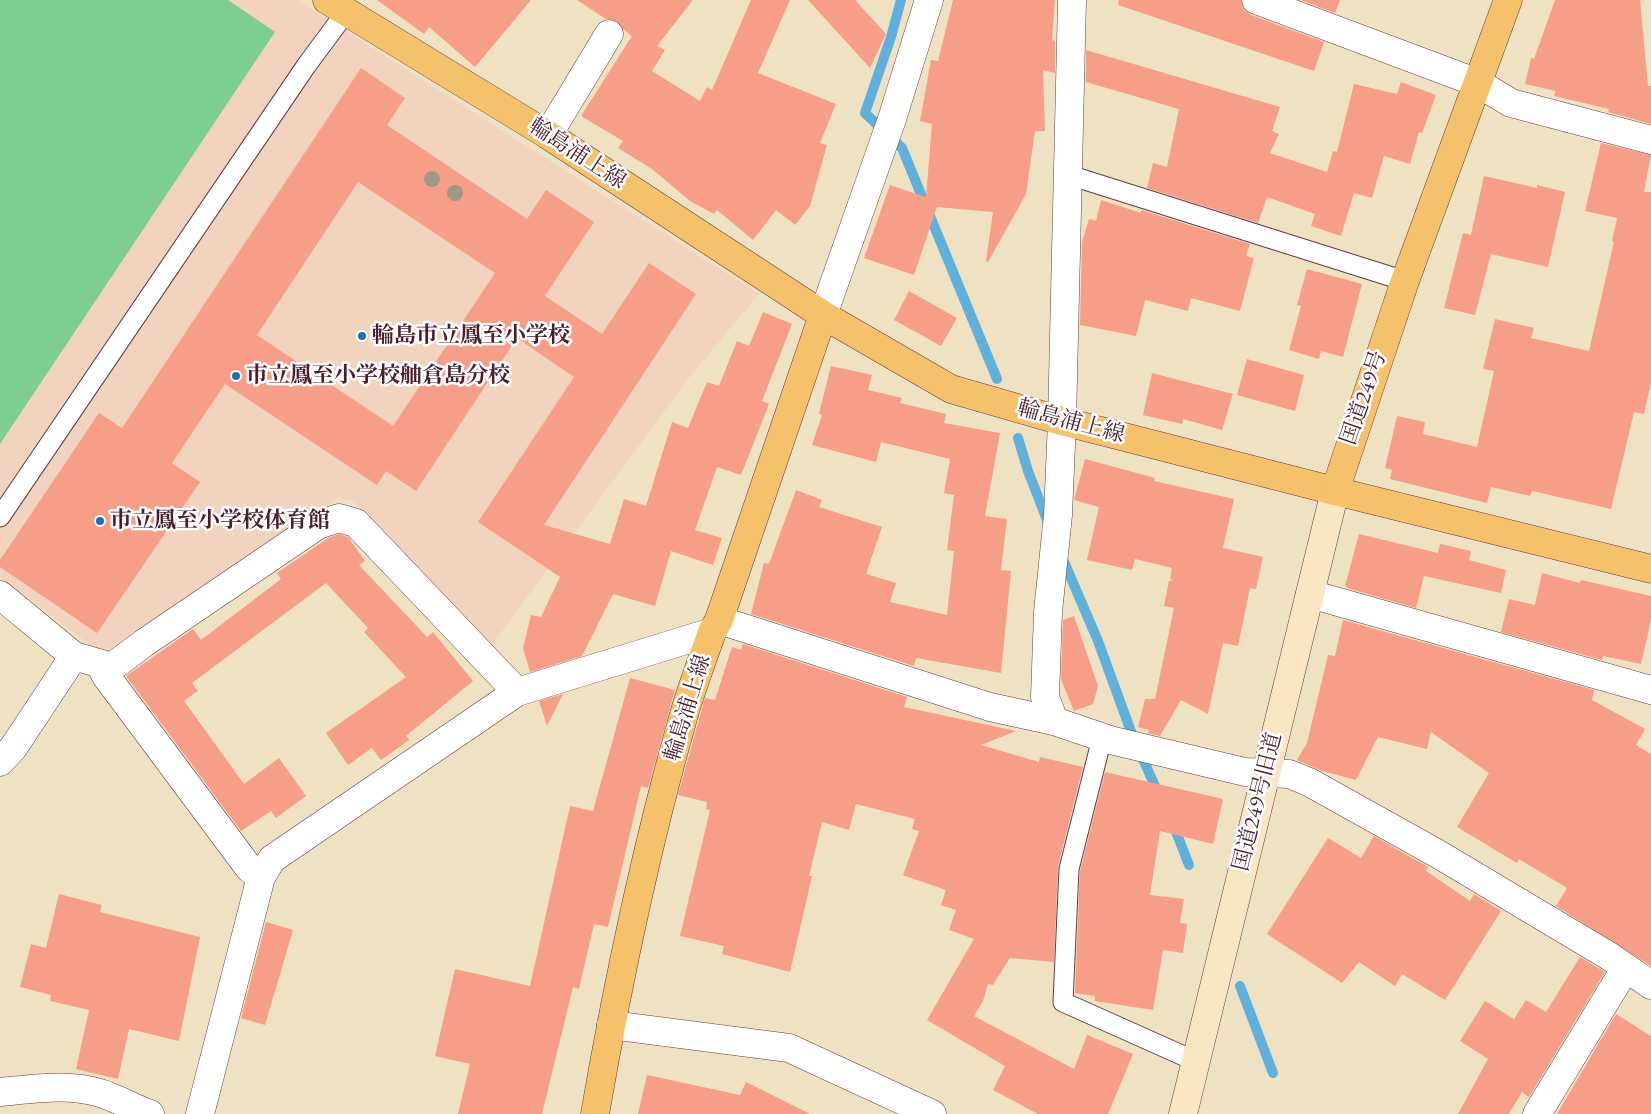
<!DOCTYPE html>
<meta charset="utf-8">
<style>
body{margin:0}
canvas{display:block;background:#efe2c2}
</style>
<canvas width="1651" height="1114"></canvas>
<script>
const c = document.querySelector('canvas').getContext('2d');
c.lineJoin = 'round';
function paint(path, color) { c.fillStyle = color; c.fill(path, 'evenodd'); }
function stroke(path, color, width, dash) { c.strokeStyle = color; c.lineWidth = width; c.lineCap = dash ? 'butt' : 'round'; c.setLineDash(dash || []); c.stroke(path); }
function write(font, color, halo, rows, align = 'center') {
  c.font = font + ' "EB Garamond","Noto Serif JP",serif'; c.lineWidth = 5; c.setLineDash([]); c.textBaseline = 'middle'; c.strokeStyle = halo; c.fillStyle = color; for (const [text, x, y, turn = 0] of rows) {
    c.save(); c.translate(x, y); c.rotate((+turn || 0) * Math.PI / 180); c.textAlign = isNaN(turn) ? turn : align; if (halo) c.strokeText(text, 0, 0); c.fillText(text, 0, 0); c.restore();
  }
}
paint(new Path2D(`
 M 0,0 L 297,0 L 759,294 L 689,378 L 491,646 L 353,501 L 338,498 L 124,652 L 94,648 L 0,577 Z`), '#f2d4be');
paint(new Path2D(`
 M 0,0 L 228,0 L 275,32 L 0,444 Z`), '#7dcf91');
stroke(new Path2D(`
 M 901,0 L 891,37 L 865,113 L 902,148 L 997,379
 M 1018,438 L 1028,471 L 1049,525
 M 1062,557 L 1098,641 L 1133,737 L 1159,795
 M 1173,824 L 1189,865
 M 1240,986 L 1273,1073`), '#5fb0da', 10);
paint(new Path2D(`
 M 377,0 L 531,0 L 475,67 L 429,27 L 424,34 Z
 M 577,0 L 693,0 L 657,46 L 665,50 L 652,71 L 700,101 L 707,87 L 712,90 L 751,0 L 790,0 L 758,73 L 836,104 L 820,143 L 827,145 L 810,206 L 795,225 L 776,210 L 753,240 L 717,210 L 714,214 L 690,201 L 652,169 L 618,148 L 623,141 L 581,116 L 632,36 L 624,30 L 617,21 L 606,19 Z
 M 808,0 L 855,0 L 886,34 L 870,68 Z
 M 953,0 L 1055,0 L 1052,40 L 1055,41 L 1055,73 L 1043,70 L 1045,131 L 1035,131 L 1026,194 L 988,262 L 986,261 L 993,212 L 937,207 L 914,275 L 864,258 L 890,185 L 926,197 L 932,124 L 920,121 L 931,60 L 938,61 Z
 M 1119,0 L 1241,0 L 1244,10 L 1251,15 L 1324,42 L 1314,71 L 1118,5 Z
 M 1301,0 L 1340,0 L 1335,13 Z
 M 1555,0 L 1640,0 L 1648,86 L 1651,86 L 1651,124 L 1608,112 L 1609,109 L 1554,96 L 1556,91 L 1525,84 L 1531,58 L 1534,59 Z
 M 1086,50 L 1280,107 L 1272,131 L 1279,134 L 1270,153 L 1327,172 L 1333,151 L 1337,152 L 1354,84 L 1397,94 L 1401,82 L 1436,95 L 1422,133 L 1419,132 L 1410,164 L 1384,156 L 1372,198 L 1354,193 L 1341,236 L 1311,226 L 1315,214 L 1267,197 L 1258,223 L 1147,188 L 1153,163 L 1167,167 L 1179,109 L 1086,82 Z
 M 361,68 L 405,98 L 387,125 L 527,219 L 546,190 L 594,222 L 545,296 L 602,334 L 649,263 L 696,294 L 544,525 L 610,544 L 624,499 L 646,506 L 672,422 L 688,428 L 707,382 L 719,386 L 737,341 L 749,346 L 763,312 L 792,324 L 762,401 L 769,404 L 741,475 L 717,467 L 695,530 L 722,538 L 713,565 L 671,551 L 655,606 L 613,594 L 582,656 L 530,672 L 523,648 L 531,615 L 541,617 L 560,577 L 478,522 L 574,377 L 517,338 L 416,491 L 386,471 L 377,485 L 225,384 L 172,463 L 200,482 L 97,633 L 0,567 L 0,560 L 99,413 L 122,428 ZM 358,182 L 495,273 L 393,426 L 257,335 Z
 M 1601,143 L 1651,155 L 1644,192 L 1651,192 L 1651,383 L 1644,414 L 1634,412 L 1611,509 L 1532,491 L 1530,496 L 1491,487 L 1487,503 L 1390,479 L 1392,470 L 1385,468 L 1397,416 L 1425,422 L 1423,434 L 1477,447 L 1494,371 L 1483,369 L 1495,319 L 1534,328 L 1531,338 L 1589,351 L 1614,242 L 1612,241 L 1617,218 L 1585,211 Z
 M 1484,176 L 1537,188 L 1537,185 L 1565,192 L 1548,267 L 1491,254 L 1475,315 L 1444,308 L 1463,233 L 1471,235 Z
 M 1101,200 L 1141,213 L 1141,210 L 1250,244 L 1246,256 L 1254,258 L 1240,311 L 1191,298 L 1188,311 L 1145,300 L 1136,336 L 1080,325 L 1082,242 L 1089,219 L 1096,221 Z
 M 1307,269 L 1362,284 L 1343,357 L 1321,351 L 1319,359 L 1289,350 L 1301,306 L 1297,305 Z
 M 909,291 L 957,318 L 941,346 L 894,320 Z
 M 1247,359 L 1304,375 L 1295,411 L 1237,395 Z
 M 831,366 L 872,375 L 868,390 L 902,398 L 900,403 L 946,414 L 944,423 L 1000,433 L 985,516 L 1007,519 L 1001,570 L 1011,571 L 1001,673 L 916,658 L 914,666 L 751,614 L 764,563 L 769,564 L 796,490 L 822,500 L 819,507 L 882,527 L 866,574 L 896,583 L 890,602 L 947,615 L 954,551 L 947,550 L 954,495 L 944,493 L 950,459 L 881,442 L 876,462 L 812,445 L 822,415 L 819,414 Z
 M 1152,373 L 1233,394 L 1222,430 L 1183,419 L 1182,424 L 1143,415 Z
 M 1085,459 L 1155,478 L 1154,481 L 1234,499 L 1223,548 L 1263,557 L 1256,589 L 1250,588 L 1238,646 L 1223,643 L 1208,714 L 1181,700 L 1160,736 L 1148,733 L 1149,730 L 1138,727 L 1145,699 L 1155,699 L 1174,608 L 1164,606 L 1169,581 L 1174,580 L 1170,579 L 1172,568 L 1135,559 L 1132,570 L 1087,560 L 1099,507 L 1074,500 Z
 M 339,534 L 348,537 L 365,561 L 359,565 L 427,637 L 433,632 L 473,681 L 406,736 L 409,740 L 381,760 L 372,748 L 348,765 L 326,733 L 406,677 L 364,632 L 368,628 L 326,583 L 192,683 L 198,691 L 184,701 L 244,784 L 279,758 L 306,796 L 276,818 L 271,811 L 241,831 L 126,676 L 193,629 L 201,640 L 281,579 L 277,573 L 328,538 Z
 M 1359,534 L 1438,553 L 1440,544 L 1471,551 L 1469,560 L 1506,570 L 1501,593 L 1424,576 L 1416,608 L 1350,589 L 1345,586 Z
 M 1542,573 L 1580,583 L 1581,580 L 1651,596 L 1651,620 L 1641,664 L 1603,656 L 1602,660 L 1501,632 L 1509,599 L 1535,605 Z
 M 1074,616 L 1098,686 L 1093,704 L 1074,711 L 1061,679 L 1063,620 Z
 M 1343,620 L 1594,690 L 1592,700 L 1645,729 L 1636,745 L 1651,754 L 1651,966 L 1556,906 L 1567,888 L 1519,859 L 1517,863 L 1457,827 L 1489,773 L 1431,732 L 1427,749 L 1378,737 L 1356,780 L 1322,771 L 1297,760 L 1307,743 L 1328,655 L 1335,656 Z
 M 743,644 L 907,697 L 904,707 L 1016,731 L 981,745 L 1039,762 L 1040,757 L 1083,767 L 1058,866 L 1054,962 L 1010,958 L 993,985 L 988,984 L 983,1001 L 974,1016 L 1074,1069 L 1087,1035 L 1133,1054 L 1108,1114 L 1038,1114 L 993,1090 L 1005,1066 L 927,1020 L 974,939 L 949,930 L 956,910 L 941,905 L 946,890 L 903,875 L 919,831 L 912,829 L 915,819 L 856,804 L 849,830 L 822,822 L 809,876 L 812,876 L 790,972 L 722,954 L 724,946 L 680,936 L 710,810 L 706,809 L 707,802 L 678,795 L 705,698 L 715,700 L 732,647 L 741,650 Z
 M 630,678 L 675,690 L 648,788 L 641,786 L 608,927 L 594,924 L 579,989 L 573,987 L 542,1114 L 458,1114 L 470,1064 L 435,1056 L 455,969 L 530,986 L 570,806 L 593,811 Z
 M 563,694 L 547,726 L 539,701 Z
 M 1105,772 L 1223,799 L 1213,844 L 1160,831 L 1150,895 L 1184,899 L 1180,923 L 1187,924 L 1183,953 L 1163,950 L 1153,1010 L 1095,1001 L 1095,996 L 1075,993 L 1080,871 Z
 M 1374,836 L 1428,867 L 1426,871 L 1470,901 L 1474,894 L 1501,911 L 1445,1000 L 1402,974 L 1395,986 L 1359,962 L 1342,983 L 1267,934 L 1328,838 L 1361,858 Z
 M 59,894 L 102,905 L 100,912 L 200,937 L 179,1041 L 129,1029 L 118,1079 L 76,1069 L 89,1010 L 50,1001 L 51,995 L 20,987 L 31,944 L 46,948 Z
 M 266,922 L 293,930 L 265,1025 L 241,1018 Z
 M 1580,957 L 1605,972 L 1529,1097 L 1522,1092 L 1509,1114 L 1458,1114 L 1488,1059 L 1460,1041 L 1485,1001 L 1514,1019 L 1526,1000 L 1546,1012 Z
 M 1616,1014 L 1651,1036 L 1651,1114 L 1557,1114 Z
 M 647,1075 L 740,1095 L 746,1082 L 810,1114 L 638,1114 Z`), '#f69e88');
const lane = new Path2D(`
 M 1069,175 L 1405,281
 M 0,517 L 306,66 L 346,12
 M 1102,738 L 1069,869 L 1063,1002 L 1195,1061`);
const street = new Path2D(`
 M 1256,0 L 1478,83 L 1511,103 L 1651,140
 M 548,135 L 609,34
 M 823,315 L 892,119 L 929,0
 M 1310,594 L 1651,690
 M 0,595 L 74,656 L 112,667 L 144,643 L 318,525 L 339,518 L 356,523 L 517,692
 M 719,620 L 990,707 L 1054,721 L 1110,740 L 1245,772 L 1289,774 L 1309,782 L 1438,854 L 1609,956 L 1651,985
 M 100,664 L 106,676 L 249,868 L 261,877
 M 1054,721 L 1045,697 L 1048,612 L 1058,515 L 1062,421 L 1072,0
 M 0,762 L 13,748 L 74,656
 M 611,1025 L 789,1048 L 932,1114
 M 0,1092 C 33,1089 68,1083 100,1093 C 117,1098 133,1108 150,1114
 M 200,1114 L 261,877 L 272,859 L 517,692 L 712,632
 M 1537,1114 L 1625,969`);
const secondary = new Path2D(`
 M 1183,1114 L 1335,491`);
const primary = new Path2D(`
 M 327,0 L 548,135 L 823,315 L 951,389 L 1062,421 L 1335,491
 M 595,1114 C 618,981 646,848 683,718 C 691,689 702,661 712,632 L 719,620 L 823,315`);
const highway = new Path2D(`
 M 1508,0 L 1405,281 L 1335,491 L 1651,569`);
stroke(lane, '#633c42', 21);
stroke(street, '#633c42', 29);
stroke(secondary, '#633c42', 29);
stroke(primary, '#633c42', 29);
stroke(highway, '#633c42', 29);
stroke(lane, '#fff', 19);
stroke(street, '#fff', 28);
stroke(secondary, '#fbe6c4', 28);
stroke(primary, '#f5c16b', 28);
stroke(highway, '#f5c16b', 28);
c.fillStyle = '#9e9983';
for (const [x, y] of [
 [432,179],
 [455,193]
]) { c.beginPath(); c.arc(x, y, 8, 0, 2 * Math.PI); c.fill(); }
for (const [x, y, r, color] of [
 [362,336,5,"#1f6fb2"],
 [236,376,5,"#1f6fb2"],
 [100,521,5,"#1f6fb2"]
]) { const dot = new Path2D(); dot.arc(x, y, r, 0, 2 * Math.PI); c.fillStyle = color; c.fill(dot); stroke(dot, '#fff', 2); }
write('22px', '#4a1f2b', '#fff', [
 ["輪島浦上線",577,154,33],
 ["国道249号",1364,398,-71],
 ["輪島浦上線",1071,422,15],
 ["輪島浦上線",688,708,-73],
 ["国道249号旧道",1258,802,-76]
]);
write('bold 22px', '#4a1f2b', '#fff', [
 ["輪島市立鳳至小学校",372,336],
 ["市立鳳至小学校舳倉島分校",246,376],
 ["市立鳳至小学校体育館",110,521]
], 'left');
</script>
